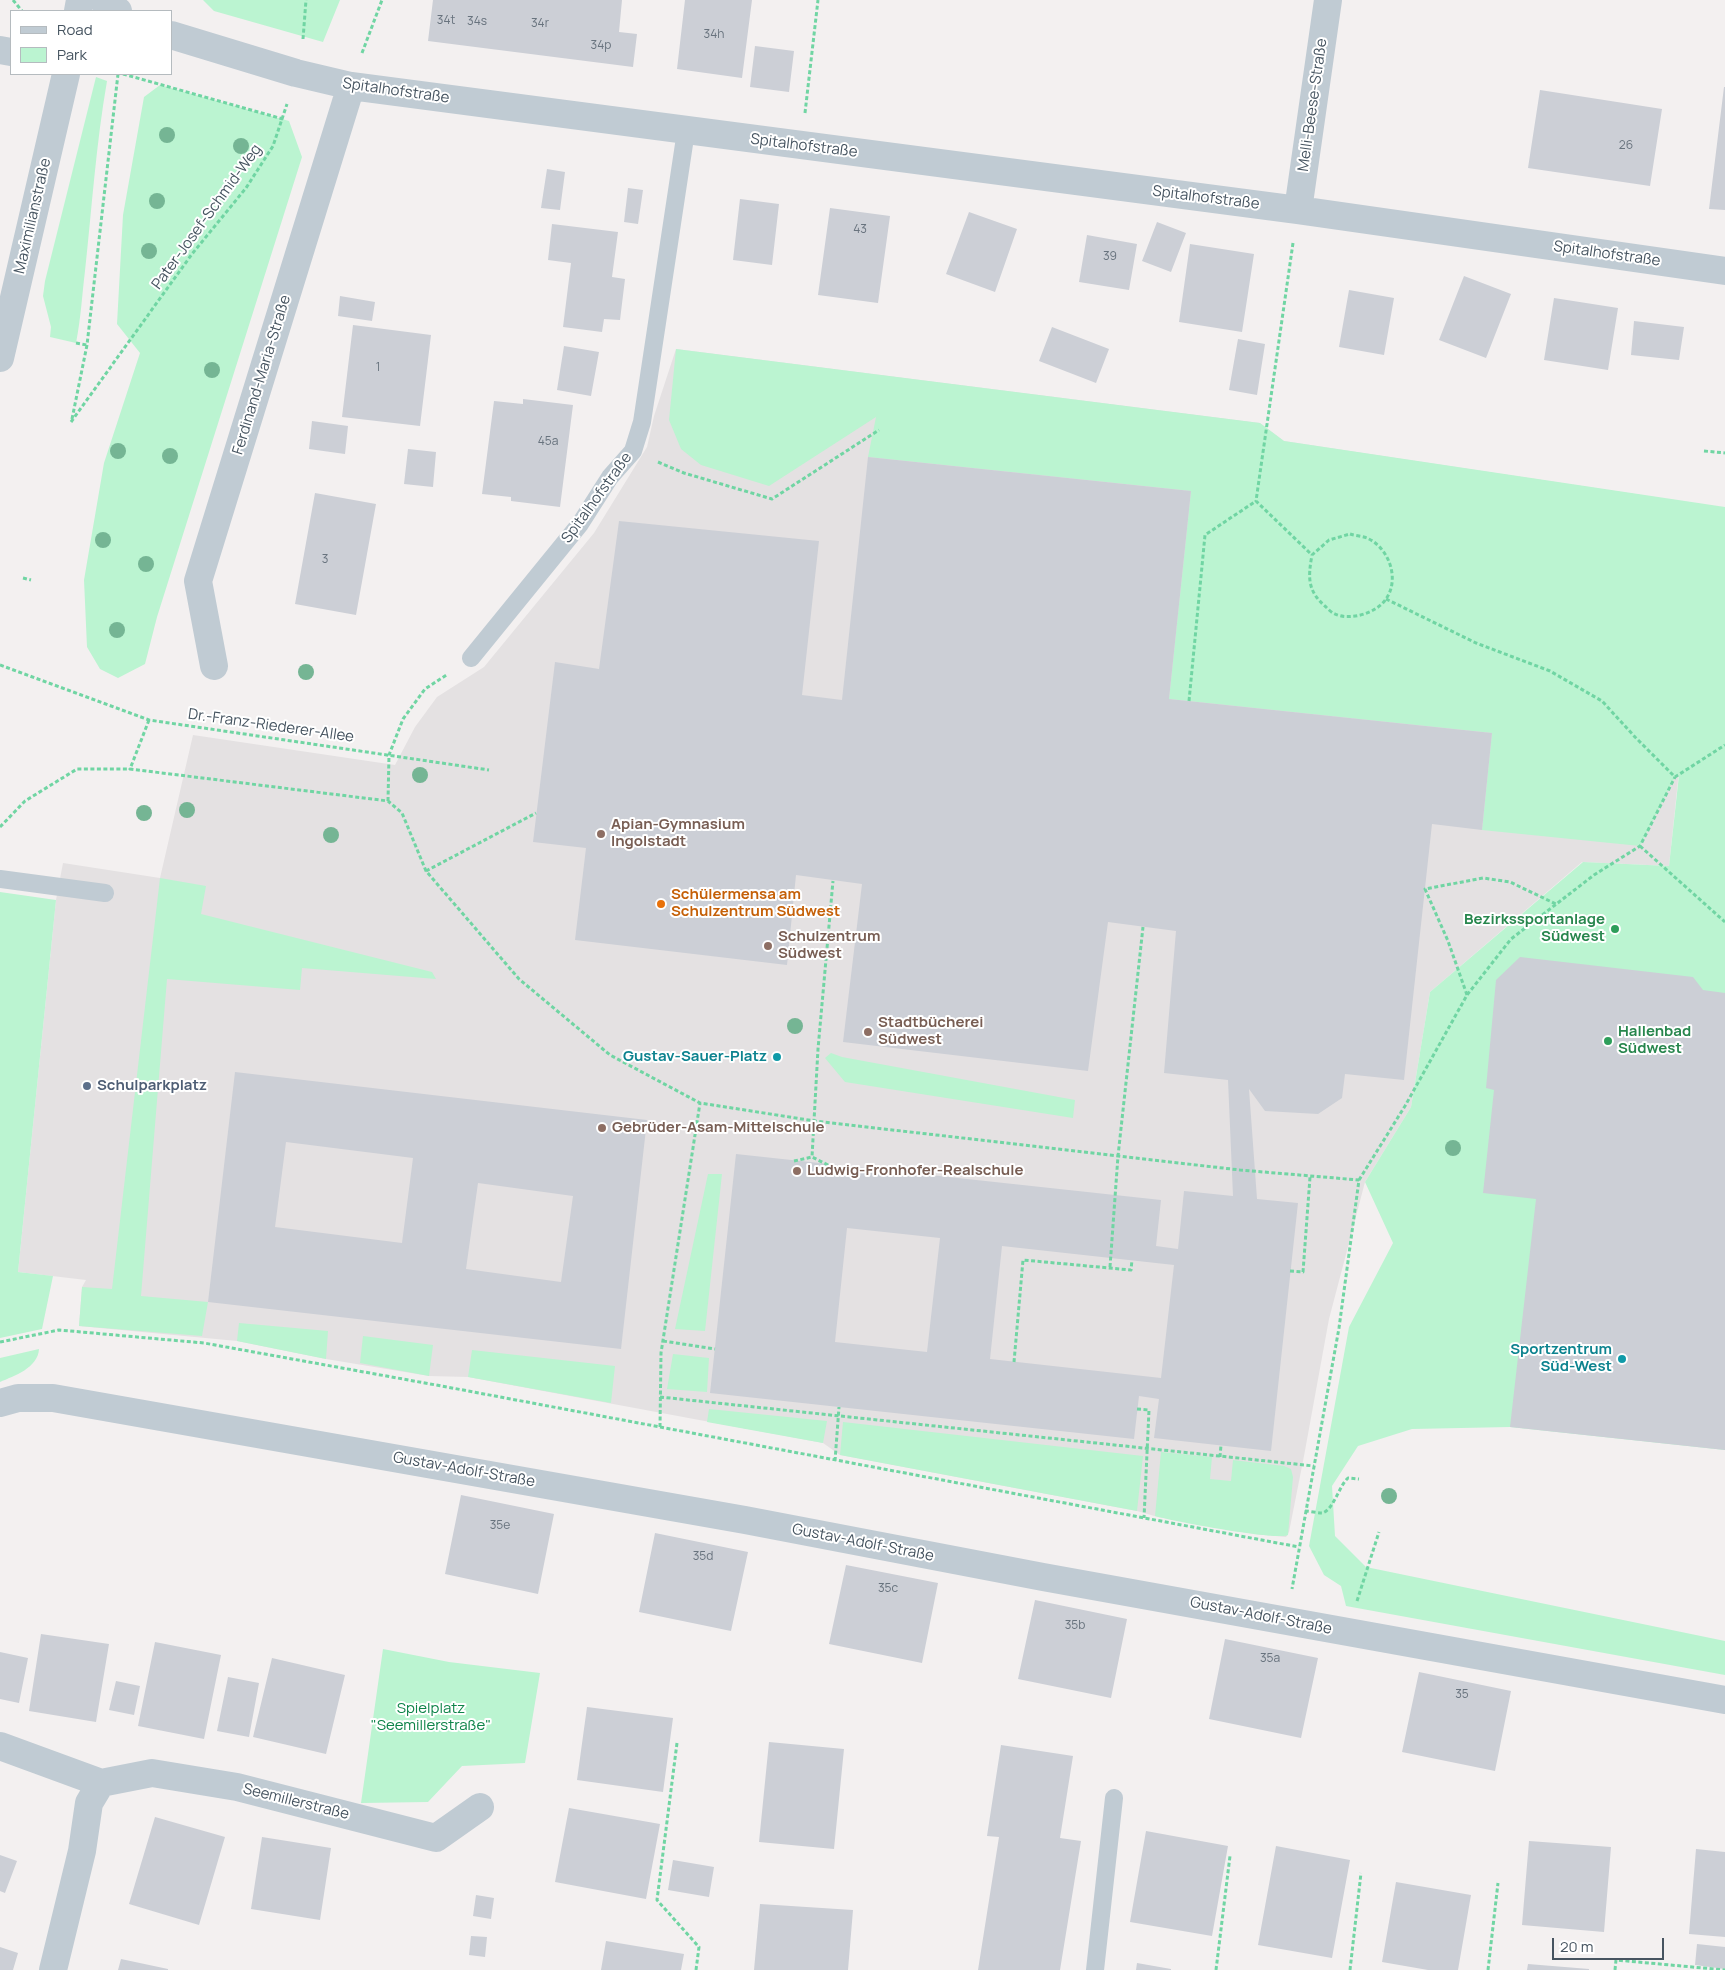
<!DOCTYPE html>
<meta charset="utf-8">
<style>
body{margin:0}
#map{position:relative;width:1725px;height:1970px;overflow:hidden;background:#f3f0f0;font-family:Manrope,sans-serif}
canvas{display:block}
.legend{position:absolute;left:10px;top:10px;width:162px;height:65px;box-sizing:border-box;background:#fff;border:1px solid #b5bbbf;margin:0;padding:6px 9px;list-style:none;font-size:15px;color:#465460}
.legend li{display:flex;align-items:center;gap:10px;height:25px}
.legend b{width:25px;border:1px solid #b5bbbf}
.scale{position:absolute;left:1552px;top:1938px;width:112px;height:22px;box-sizing:border-box;border:2px solid #465460;border-top:0;padding-left:6px;font-size:15px;line-height:18px;white-space:nowrap;color:#465460;-webkit-text-stroke:4px #fff;paint-order:stroke}
</style>
<div id="map">
<canvas width="1725" height="1970"></canvas>
<ul class="legend">
<li><b style="height:6px;background:#c0cbd3"></b>Road</li>
<li><b style="height:14px;background:#bbf4d1"></b>Park</li>
</ul>
<div class="scale">20 m</div>
</div>
<script>
const c = document.querySelector('canvas').getContext('2d');
c.lineJoin = 'round';
function paint(path, color) { c.fillStyle = color; c.fill(path, 'evenodd'); }
function stroke(path, color, width, dash) { c.strokeStyle = color; c.lineWidth = width; c.lineCap = dash ? 'butt' : 'round'; c.setLineDash(dash || []); c.stroke(path); }
function write(font, color, halo, rows, align = 'center') {
  c.font = font + ' Manrope,sans-serif'; c.lineWidth = 4; c.setLineDash([]); c.textBaseline = 'middle'; c.strokeStyle = halo; c.fillStyle = color; for (const [text, x, y, turn = 0] of rows) {
    c.save(); c.translate(x, y); c.rotate((+turn || 0) * Math.PI / 180); c.textAlign = isNaN(turn) ? turn : align; if (halo) c.strokeText(text, 0, 0); c.fillText(text, 0, 0); c.restore();
  }
}
paint(new Path2D(`
 M 676,349 L 1260,423 L 1284,441 L 1707,505 L 1669,866 L 1582,862 L 1430,992 L 1411,1107 L 1365,1182 L 1329,1319 L 1304,1456 L 1289,1532 L 1286,1537 L 1254,1534 L 1158,1517 L 1137,1511 L 840,1455 L 823,1443 L 468,1377 L 429,1376 L 326,1359 L 237,1341 L 79,1326 L 82,1287 L 86,1280 L 18,1272 L 56,900 L 63,863 L 160,878 L 193,735 L 395,765 L 415,727 L 437,697 L 484,667 L 594,533 L 647,447 L 654,416 Z`), '#e4e1e2');
paint(new Path2D(`
 M 203,0 L 340,0 L 323,42 L 214,11 Z
 M 96,77 L 107,81 C 96,144 92,207 85,271 C 82,295 81,318 76,343 L 50,337 L 51,327 L 43,296 L 45,281 Z
 M 160,85 L 289,121 L 302,157 L 157,617 L 145,664 L 118,678 L 100,669 L 87,647 L 84,580 L 104,463 L 140,353 L 117,324 L 123,215 L 144,97 Z
 M 676,349 L 1260,423 L 1284,441 L 1725,507 L 1725,1450 L 1510,1427 L 1412,1429 L 1358,1446 L 1332,1486 L 1335,1536 L 1366,1567 L 1725,1641 L 1725,1675 L 1346,1606 L 1341,1586 L 1324,1575 L 1309,1546 L 1349,1327 L 1393,1243 L 1365,1182 L 1411,1107 L 1430,992 L 1583,862 L 1669,866 L 1679,775 L 1675,777 L 1640,846 L 1482,830 L 1492,733 L 1169,699 L 1191,491 L 868,457 L 876,417 L 769,486 L 701,465 L 681,449 L 669,420 Z
 M 160,878 L 206,886 L 201,914 L 432,972 L 436,979 L 302,968 L 300,990 L 167,979 L 141,1296 L 208,1302 L 202,1336 L 79,1326 L 82,1287 L 112,1289 Z
 M 0,892 L 56,900 L 18,1272 L 53,1276 L 42,1329 L 0,1338 Z
 M 831,1053 L 842,1057 L 1075,1100 L 1073,1118 L 845,1082 L 825,1058 Z
 M 708,1174 L 722,1174 L 705,1331 L 675,1329 Z
 M 239,1323 L 328,1331 L 326,1359 L 237,1341 Z
 M 363,1336 L 433,1345 L 429,1376 L 360,1363 Z
 M 39,1349 C 38,1368 14,1376 0,1382 L 0,1358 Z
 M 472,1350 L 615,1366 L 611,1403 L 468,1377 Z
 M 673,1354 L 709,1358 L 707,1392 L 667,1389 Z
 M 709,1409 L 827,1421 L 823,1443 L 707,1422 Z
 M 843,1422 L 1143,1456 L 1137,1511 L 840,1455 Z
 M 1161,1452 L 1212,1457 L 1210,1479 L 1231,1481 L 1233,1460 L 1284,1466 L 1291,1469 L 1293,1477 L 1288,1535 C 1279,1541 1171,1521 1155,1516 Z
 M 383,1649 L 449,1662 L 540,1673 L 525,1763 L 462,1766 L 428,1802 L 361,1803 Z`), '#bbf4d1');
paint(new Path2D(`
 M 433,0 L 622,0 L 619,32 L 637,34 L 633,67 L 428,41 Z
 M 685,0 L 752,0 L 742,78 L 677,69 Z
 M 755,46 L 794,51 L 789,92 L 750,87 Z
 M 1724,87 L 1725,87 L 1725,210 L 1709,209 Z
 M 1540,90 L 1662,109 L 1650,186 L 1528,168 Z
 M 547,169 L 565,172 L 560,210 L 541,208 Z
 M 628,188 L 643,190 L 638,224 L 624,222 Z
 M 740,199 L 779,204 L 772,265 L 733,260 Z
 M 830,208 L 890,216 L 878,303 L 818,295 Z
 M 969,212 L 1017,229 L 995,292 L 946,274 Z
 M 1157,222 L 1186,233 L 1171,272 L 1142,261 Z
 M 552,224 L 618,232 L 612,277 L 625,279 L 620,320 L 604,319 L 602,332 L 563,327 L 571,263 L 548,260 Z
 M 1087,235 L 1137,244 L 1129,290 L 1079,282 Z
 M 1190,244 L 1254,254 L 1242,332 L 1179,322 Z
 M 1464,276 L 1511,294 L 1486,358 L 1439,340 Z
 M 1349,290 L 1394,298 L 1384,355 L 1339,347 Z
 M 340,296 L 375,302 L 372,321 L 338,316 Z
 M 1554,298 L 1618,308 L 1608,370 L 1544,360 Z
 M 1634,321 L 1684,327 L 1679,360 L 1631,355 Z
 M 353,325 L 431,335 L 420,426 L 342,417 Z
 M 1052,327 L 1109,349 L 1096,383 L 1039,361 Z
 M 1238,339 L 1265,344 L 1257,395 L 1229,390 Z
 M 564,346 L 599,352 L 591,396 L 557,390 Z
 M 523,399 L 573,405 L 560,507 L 511,501 L 511,497 L 482,494 L 494,401 L 523,404 Z
 M 312,421 L 348,426 L 345,454 L 309,449 Z
 M 408,449 L 436,452 L 433,487 L 404,484 Z
 M 868,457 L 1191,491 L 1169,699 L 1492,733 L 1482,830 L 1432,824 L 1404,1080 L 1345,1074 L 1342,1098 L 1318,1114 L 1265,1111 L 1249,1089 L 1257,1199 L 1298,1203 L 1271,1451 L 1154,1438 L 1159,1399 L 1139,1396 L 1134,1439 L 710,1393 L 736,1154 L 1161,1200 L 1156,1246 L 1178,1249 L 1184,1191 L 1233,1196 L 1228,1080 L 1164,1073 L 1176,931 L 1108,922 L 1088,1071 L 843,1042 L 862,884 L 796,875 L 787,965 L 575,940 L 586,848 L 533,842 L 555,662 L 599,669 L 619,521 L 819,541 L 802,695 L 842,700 ZM 847,1228 L 940,1238 L 927,1352 L 835,1342 ZM 1002,1246 L 1174,1265 L 1161,1378 L 990,1359 Z
 M 315,493 L 376,504 L 356,615 L 295,604 Z
 M 1520,957 L 1693,977 L 1703,990 L 1725,993 L 1725,1450 L 1510,1427 L 1536,1199 L 1483,1193 L 1494,1090 L 1486,1088 L 1496,980 Z
 M 235,1072 L 647,1120 L 621,1349 L 208,1302 ZM 286,1142 L 413,1158 L 402,1243 L 275,1227 ZM 478,1183 L 573,1196 L 561,1282 L 466,1269 Z
 M 461,1495 L 554,1514 L 538,1594 L 445,1574 Z
 M 655,1533 L 748,1552 L 731,1631 L 639,1612 Z
 M 846,1565 L 938,1583 L 922,1663 L 829,1644 Z
 M 1035,1600 L 1127,1619 L 1111,1698 L 1018,1679 Z
 M 41,1634 L 109,1644 L 96,1722 L 29,1711 Z
 M 1225,1639 L 1318,1658 L 1301,1738 L 1209,1719 Z
 M 155,1642 L 221,1655 L 204,1739 L 138,1726 Z
 M 0,1652 L 28,1658 L 19,1703 L 0,1699 Z
 M 272,1658 L 345,1675 L 326,1754 L 253,1737 Z
 M 1419,1672 L 1511,1691 L 1495,1771 L 1402,1752 Z
 M 228,1677 L 259,1683 L 249,1737 L 217,1731 Z
 M 116,1681 L 140,1686 L 134,1715 L 109,1710 Z
 M 587,1707 L 673,1718 L 663,1792 L 577,1780 Z
 M 769,1742 L 844,1749 L 834,1849 L 759,1842 Z
 M 1001,1745 L 1073,1756 L 1060,1838 L 1081,1841 L 1060,1970 L 978,1970 L 999,1837 L 987,1836 Z
 M 569,1808 L 660,1824 L 646,1899 L 555,1882 Z
 M 155,1817 L 225,1837 L 199,1925 L 129,1904 Z
 M 1146,1831 L 1228,1846 L 1212,1936 L 1130,1922 Z
 M 262,1837 L 331,1848 L 320,1920 L 251,1909 Z
 M 1529,1841 L 1611,1847 L 1604,1932 L 1522,1925 Z
 M 1276,1846 L 1350,1860 L 1332,1958 L 1258,1945 Z
 M 1696,1849 L 1725,1852 L 1725,1937 L 1689,1934 Z
 M 0,1855 L 17,1861 L 5,1893 L 0,1891 Z
 M 673,1860 L 714,1867 L 709,1897 L 668,1890 Z
 M 1396,1882 L 1471,1895 L 1458,1970 L 1428,1970 L 1382,1962 Z
 M 476,1895 L 494,1898 L 491,1919 L 473,1916 Z
 M 760,1904 L 853,1910 L 848,1970 L 754,1970 Z
 M 471,1936 L 487,1937 L 485,1957 L 469,1955 Z
 M 606,1941 L 684,1954 L 681,1970 L 601,1970 Z
 M 1697,1944 L 1725,1947 L 1725,1969 L 1695,1965 Z
 M 0,1947 L 18,1953 L 13,1970 L 0,1970 Z
 M 121,1959 L 168,1969 L 168,1970 L 118,1970 Z
 M 1137,1963 L 1171,1969 L 1171,1970 L 1136,1970 Z
 M 1528,1964 L 1589,1969 L 1589,1970 L 1527,1970 Z`), '#cccfd6');
stroke(new Path2D(`
 M 13,0 L 22,11
 M 303,39 L 306,0
 M 362,53 L 382,0
 M 123,74 L 283,119
 M 805,113 L 818,0
 M 1293,243 L 1256,501 L 1312,555
 M 76,343 L 87,345
 M 72,419 L 87,345 L 118,74
 M 71,422 L 192,254 L 246,188 L 273,146 L 287,104
 M 1704,451 L 1725,453
 M 658,462 L 684,473 L 772,499 L 879,430
 M 1350,534 C 1356,536 1364,536 1369,539 C 1389,549 1400,579 1386,599 C 1377,613 1350,621 1335,614 C 1332,613 1328,609 1326,607 C 1307,591 1308,577 1312,555 L 1329,540 Z
 M 23,578 L 31,580
 M 1386,599 L 1476,643 L 1550,671 L 1602,701 L 1635,737 L 1675,777 L 1725,745
 M 0,665 L 149,720 L 489,770
 M 1189,701 L 1205,535 L 1256,501
 M 149,720 L 130,769 L 388,801 L 402,813 L 426,871 L 519,979 L 610,1055 L 700,1103 L 815,1121 L 1240,1170 L 1359,1180 L 1339,1328 L 1292,1589
 M 388,801 L 389,755 L 403,719 L 425,689 L 448,674
 M 0,827 L 25,801 L 77,769 L 130,769
 M 1640,846 L 1725,922
 M 426,871 L 536,813
 M 1467,995 L 1448,941 L 1425,889 L 1483,878 L 1510,882 L 1556,904
 M 794,1161 L 812,1157
 M 828,1165 L 812,1157 L 818,1049 L 833,881
 M 1359,1180 L 1405,1106 L 1467,995 L 1511,939 L 1594,875 L 1640,846 L 1675,777
 M 1110,1267 L 1118,1156 L 1143,927
 M 1290,1271 L 1303,1272 L 1310,1177
 M 663,1341 L 715,1349
 M 0,1342 L 59,1330 L 204,1343 L 447,1387 L 1299,1547
 M 1014,1362 L 1023,1260 L 1131,1270 L 1132,1260
 M 660,1397 L 1314,1466
 M 1137,1409 L 1149,1410 L 1144,1518
 M 660,1427 L 661,1353 L 700,1103
 M 1220,1457 L 1221,1445
 M 835,1461 L 839,1407
 M 1305,1511 C 1310,1511 1317,1513 1322,1513 C 1333,1511 1339,1486 1348,1478 L 1359,1479
 M 1357,1601 L 1379,1532
 M 677,1743 L 657,1900 L 699,1947 L 696,1970
 M 1216,1970 L 1230,1856
 M 1350,1970 L 1361,1873
 M 1488,1970 L 1498,1883
 M 1615,1970 L 1616,1960 L 1725,1970`), '#70d5a3', 3, [4, 2.5]);
stroke(new Path2D(`
 M 471,658 L 580,524 L 610,477 L 633,451 L 642,422 L 686,131
 M 0,879 L 105,893
 M 1095,1970 L 1114,1798`), '#c0cbd3', 18);
stroke(new Path2D(`
 M 103,0 L 118,11
 M 171,35 L 296,73 L 351,86 L 1298,210 L 1725,271
 M 0,50 L 11,52
 M 1298,210 L 1328,0
 M 214,666 L 198,581 L 351,86
 M 0,1403 L 18,1398 L 53,1398 L 745,1520 L 1043,1577 L 1725,1700
 M 0,1746 L 101,1783
 M 53,1970 L 82,1851 L 89,1803 L 101,1783 L 152,1773 L 237,1787 L 436,1838 L 480,1807`), '#c0cbd3', 28);
stroke(new Path2D(`
 M 78,11 L 80,0
 M 0,358 L 66,74`), '#c0cbd3', 28);
c.fillStyle = '#75b594';
for (const [x, y] of [
 [167,135],
 [241,146],
 [157,201],
 [149,251],
 [212,370],
 [118,451],
 [170,456],
 [103,540],
 [146,564],
 [117,630],
 [306,672],
 [420,775],
 [187,810],
 [144,813],
 [331,835],
 [795,1026],
 [1453,1148],
 [1389,1496]
]) { c.beginPath(); c.arc(x, y, 8, 0, 2 * Math.PI); c.fill(); }
for (const [x, y, r, color] of [
 [601,834,5,"#8d6e63"],
 [661,904,5,"#e8710a"],
 [1615,929,5,"#2e9e5b"],
 [768,946,5,"#8d6e63"],
 [868,1032,5,"#8d6e63"],
 [1608,1041,5,"#2e9e5b"],
 [777,1057,5,"#0f9aa8"],
 [87,1086,5,"#5c6f8a"],
 [602,1128,5,"#8d6e63"],
 [797,1171,5,"#8d6e63"],
 [1622,1359,5,"#0f9aa8"]
]) { const dot = new Path2D(); dot.arc(x, y, r, 0, 2 * Math.PI); c.fillStyle = color; c.fill(dot); stroke(dot, '#fff', 2); }
write('12px', '#68737e', null, [
 ["34t",446,21],
 ["34s",477,22],
 ["34r",540,24],
 ["34h",714,35],
 ["34p",601,46],
 ["26",1626,146],
 ["43",860,230],
 ["39",1110,257],
 ["1",378,368],
 ["45a",548,442],
 ["3",325,560],
 ["35e",500,1526],
 ["35d",703,1557],
 ["35c",888,1589],
 ["35b",1075,1626],
 ["35a",1270,1659],
 ["35",1462,1695]
]);
write('15px', '#465460', '#fff', [
 ["Spitalhofstraße",396,91,8],
 ["Melli-Beese-Straße",1313,105,-82],
 ["Spitalhofstraße",804,146,7],
 ["Spitalhofstraße",1206,198,7],
 ["Maximilianstraße",33,216,-77],
 ["Pater-Josef-Schmid-Weg",207,217,-54],
 ["Spitalhofstraße",1607,254,8],
 ["Ferdinand-Maria-Straße",262,375,-73],
 ["Spitalhofstraße",597,498,-54],
 ["Dr.-Franz-Riederer-Allee",271,726,8],
 ["Gustav-Adolf-Straße",464,1470,10],
 ["Gustav-Adolf-Straße",863,1543,11],
 ["Gustav-Adolf-Straße",1261,1616,11],
 ["Seemillerstraße",296,1802,14]
]);
write('bold 15px', '#785e54', '#fff', [
 ["Apian-Gymnasium",611,825],
 ["Ingolstadt",611,842],
 ["Schulzentrum",778,937],
 ["Südwest",778,954],
 ["Stadtbücherei",878,1023],
 ["Südwest",878,1040],
 ["Gebrüder-Asam-Mittelschule",612,1128],
 ["Ludwig-Fronhofer-Realschule",807,1171]
], 'left');
write('bold 15px', '#c56008', '#fff', [
 ["Schülermensa am",671,895],
 ["Schulzentrum Südwest",671,912]
], 'left');
write('bold 15px', '#27864d', '#fff', [
 ["Bezirkssportanlage",1605,920],
 ["Südwest",1605,937],
 ["Hallenbad",1618,1032,"left"],
 ["Südwest",1618,1049,"left"]
], 'right');
write('bold 15px', '#0d838f', '#fff', [
 ["Gustav-Sauer-Platz",767,1057],
 ["Sportzentrum",1612,1350],
 ["Süd-West",1612,1367]
], 'right');
write('bold 15px', '#4e5e75', '#fff', [
 ["Schulparkplatz",97,1086]
], 'left');
write('15px', '#0e8449', '#fff', [
 ["Spielplatz",431,1709],
 ["\"Seemillerstraße\"",431,1726]
]);
</script>
